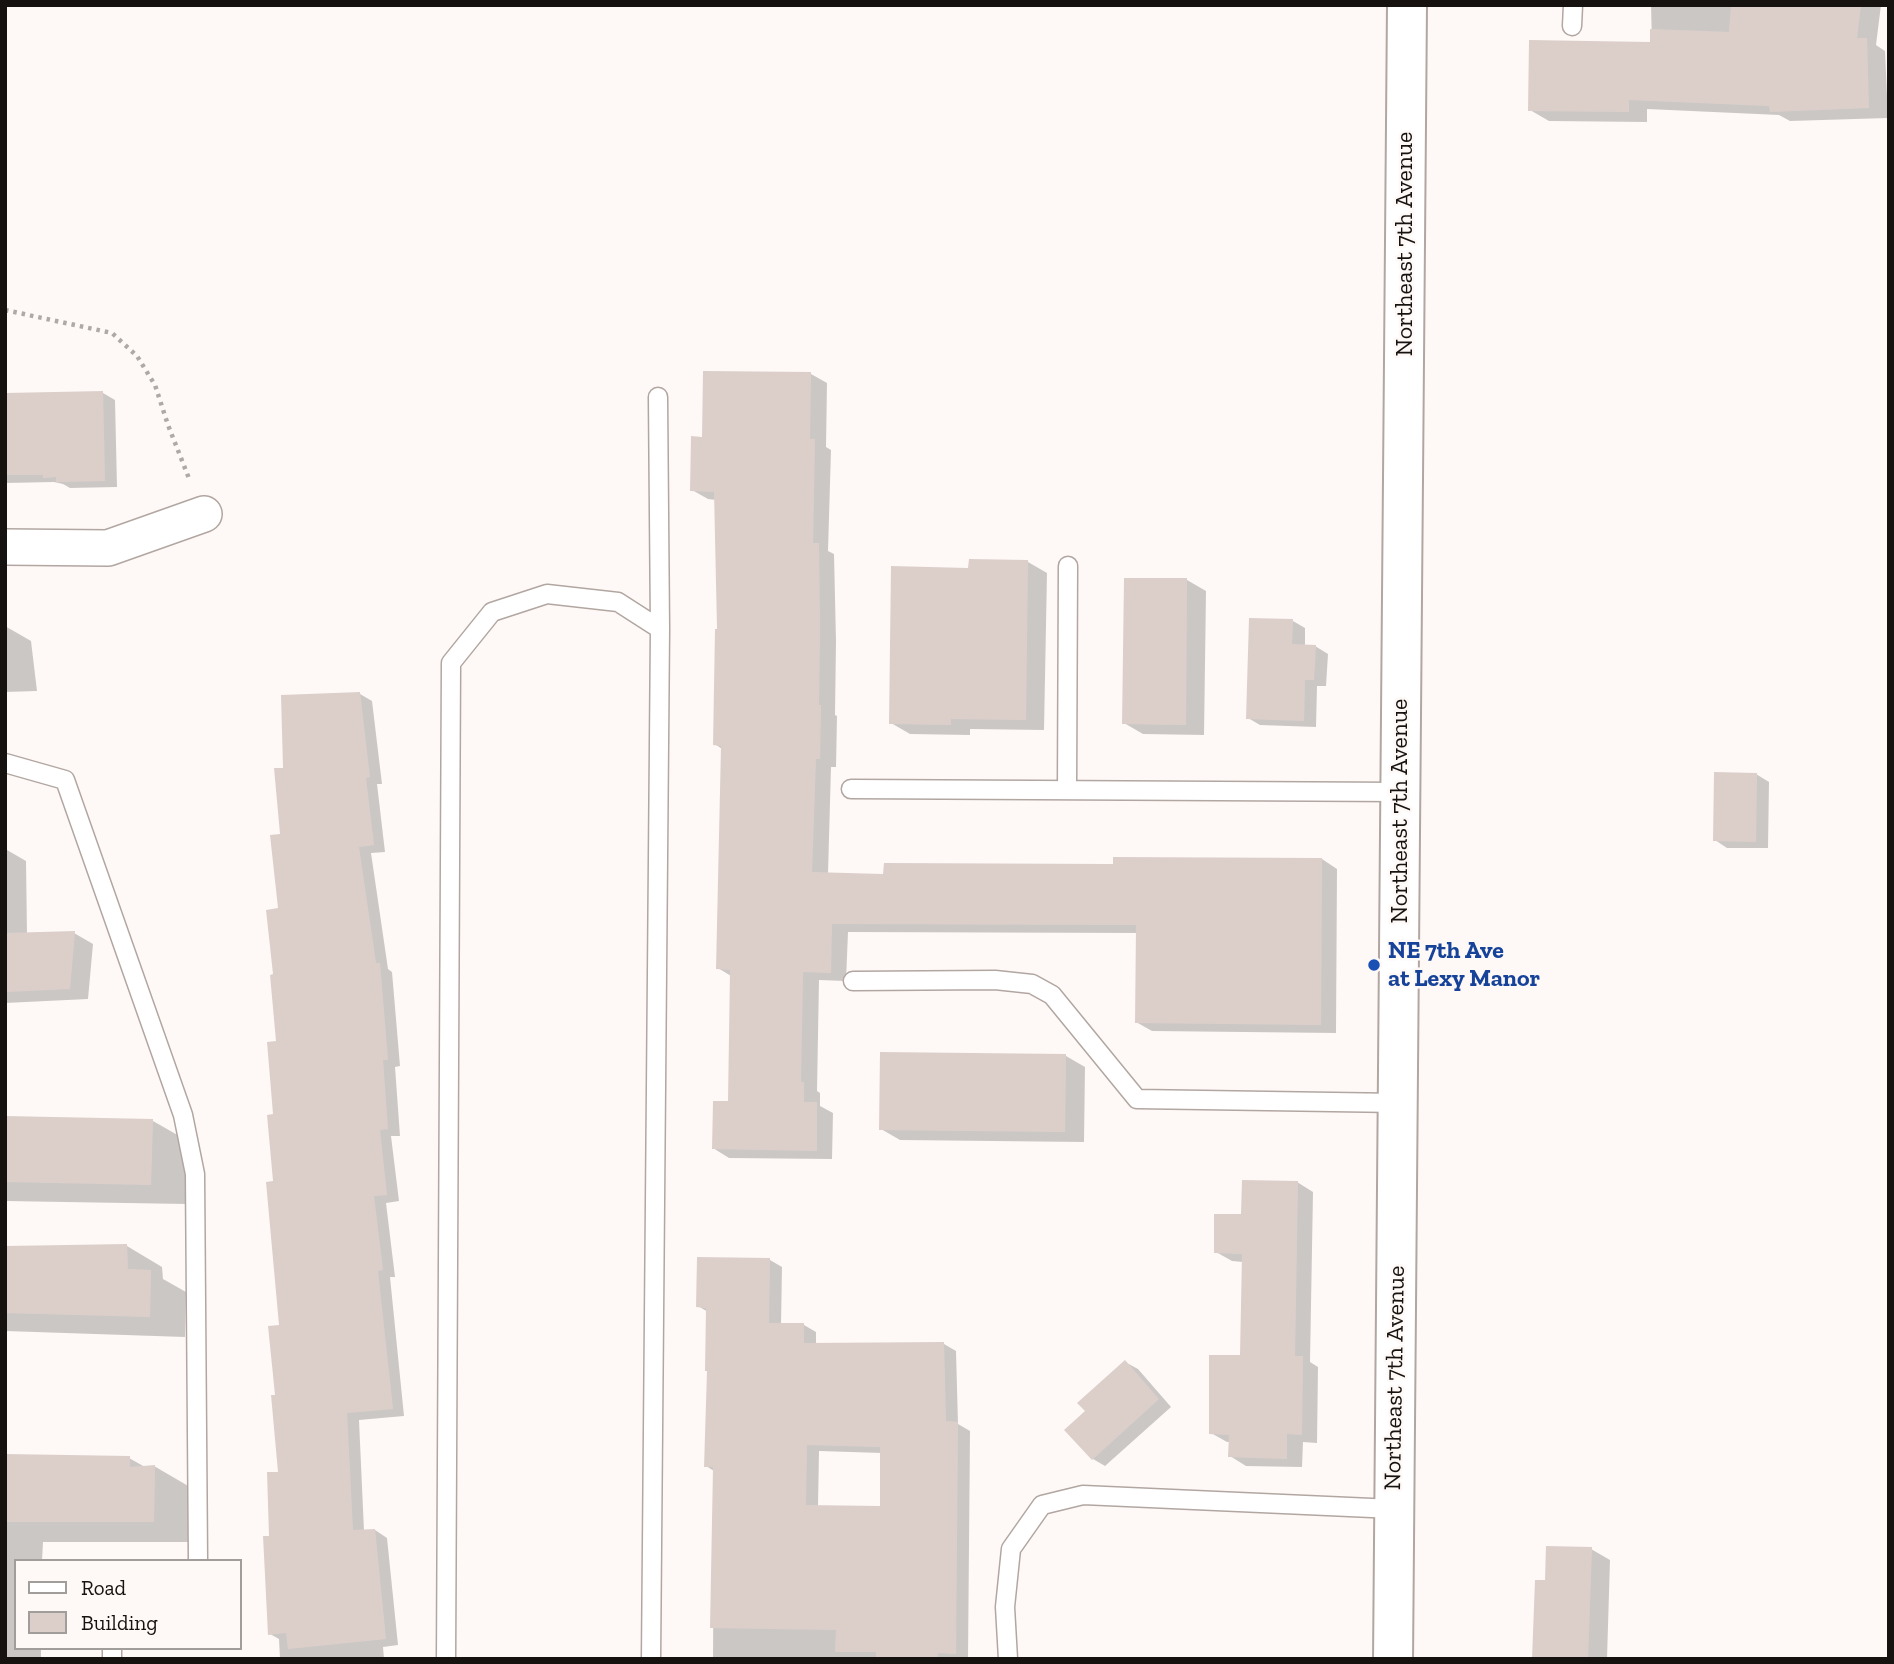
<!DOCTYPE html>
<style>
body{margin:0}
#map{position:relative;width:1894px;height:1664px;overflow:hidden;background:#fef9f7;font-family:"Zilla Slab",serif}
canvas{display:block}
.frame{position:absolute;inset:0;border:7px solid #161210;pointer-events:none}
.legend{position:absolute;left:14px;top:1559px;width:228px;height:91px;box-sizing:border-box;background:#fef9f7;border:2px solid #a19d9b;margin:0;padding:9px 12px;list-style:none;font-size:21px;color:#161210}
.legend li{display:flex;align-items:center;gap:14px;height:35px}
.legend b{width:35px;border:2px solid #a19d9b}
</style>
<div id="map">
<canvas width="1894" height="1664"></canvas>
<div class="frame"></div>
<ul class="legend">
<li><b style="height:9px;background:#fff"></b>Road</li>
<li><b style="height:19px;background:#dccfca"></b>Building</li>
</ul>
</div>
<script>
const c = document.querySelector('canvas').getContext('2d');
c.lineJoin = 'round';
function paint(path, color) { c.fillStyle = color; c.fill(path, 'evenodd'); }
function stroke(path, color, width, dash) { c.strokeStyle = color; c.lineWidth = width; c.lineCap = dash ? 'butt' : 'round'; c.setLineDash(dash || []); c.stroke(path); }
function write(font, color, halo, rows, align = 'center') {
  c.font = font + ' "Zilla Slab",serif'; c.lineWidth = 5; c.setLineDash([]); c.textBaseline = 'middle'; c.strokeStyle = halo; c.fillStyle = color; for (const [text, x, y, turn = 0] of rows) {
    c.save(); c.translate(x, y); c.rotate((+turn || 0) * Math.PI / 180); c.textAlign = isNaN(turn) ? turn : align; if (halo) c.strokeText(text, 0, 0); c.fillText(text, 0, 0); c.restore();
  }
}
paint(new Path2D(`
 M 1651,5 L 1881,5 L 1876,45 L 1885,51 L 1888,118 L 1790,121 L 1779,115 L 1647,109 L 1647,122 L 1549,121 L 1530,110 L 1652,44 Z
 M 811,374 L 827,383 L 826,447 L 831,450 L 828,551 L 834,554 L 836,641 L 835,715 L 837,716 L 836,767 L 831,767 L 828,874 L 885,875 L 1114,866 L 1322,859 L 1337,869 L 1336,1033 L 1152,1031 L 1136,1022 L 1138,933 L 848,932 L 846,981 L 819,980 L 817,1091 L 820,1093 L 820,1106 L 833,1113 L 832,1159 L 729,1158 L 713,1148 L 729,1103 L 731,976 L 718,968 L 722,749 L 715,744 L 719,631 L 716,500 L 708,499 L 692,490 L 704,438 Z
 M 103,393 L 115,400 L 117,487 L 70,488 L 63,484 L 54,482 L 5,483 L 5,395 Z
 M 1028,562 L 1047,573 L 1044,730 L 970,729 L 970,735 L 910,734 L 891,723 L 970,569 Z
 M 1126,579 L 1187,580 L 1206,591 L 1204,735 L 1143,734 L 1124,723 Z
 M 1293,621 L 1305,628 L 1305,646 L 1315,646 L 1328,654 L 1326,686 L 1317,686 L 1316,727 L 1260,725 L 1248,718 Z
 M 5,626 L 31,641 L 37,691 L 5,692 Z
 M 360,694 L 372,701 L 382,784 L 377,784 L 385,852 L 371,853 L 388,969 L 392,972 L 400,1066 L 395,1067 L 400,1136 L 391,1136 L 399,1201 L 386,1203 L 395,1277 L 390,1277 L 404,1416 L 359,1420 L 364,1531 L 375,1530 L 387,1538 L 398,1645 L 383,1647 L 384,1659 L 280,1659 L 279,1639 L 270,1634 L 271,1537 L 280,1473 L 276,1396 L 281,1327 L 275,1182 L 278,1043 L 275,976 L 280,910 L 285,769 Z
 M 1756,774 L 1769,782 L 1768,848 L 1727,848 L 1715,840 Z
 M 7,850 L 26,861 L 27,934 L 74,933 L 93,944 L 88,999 L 5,1003 L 5,851 Z
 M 1066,1056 L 1085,1067 L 1084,1142 L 900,1140 L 881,1129 Z
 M 5,1118 L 153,1121 L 188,1141 L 186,1204 L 5,1201 Z
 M 1297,1182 L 1313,1192 L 1310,1362 L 1318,1367 L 1317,1443 L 1303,1442 L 1302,1467 L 1246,1466 L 1230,1456 L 1230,1442 L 1227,1442 L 1211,1433 L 1242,1357 L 1243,1262 L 1232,1261 L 1216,1252 L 1243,1216 Z
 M 127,1246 L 162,1267 L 163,1279 L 186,1292 L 185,1337 L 5,1331 L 5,1247 Z
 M 770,1260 L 782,1267 L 781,1325 L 804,1325 L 816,1332 L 816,1345 L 944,1344 L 956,1351 L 958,1424 L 970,1431 L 968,1659 L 823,1657 L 823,1659 L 713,1659 L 714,1471 L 706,1466 L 708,1312 L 698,1306 ZM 819,1451 L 882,1453 L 882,1508 L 818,1507 Z
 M 1125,1362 L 1138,1369 L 1171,1407 L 1105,1466 L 1093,1459 L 1088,1411 Z
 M 5,1456 L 129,1458 L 145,1467 L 154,1466 L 190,1487 L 189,1542 L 43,1542 L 42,1561 L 16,1561 L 16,1648 L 41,1648 L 41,1659 L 5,1659 Z
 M 1591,1549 L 1610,1560 L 1607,1659 L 1534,1659 L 1546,1582 Z`), '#0003');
paint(new Path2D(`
 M 1731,5 L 1861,5 L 1857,38 L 1867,38 L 1869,108 L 1770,112 L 1769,106 L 1629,100 L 1629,112 L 1528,111 L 1529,40 L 1650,42 L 1650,29 L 1729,32 Z
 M 703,371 L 811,372 L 810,439 L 815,439 L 813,543 L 819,543 L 820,631 L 819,705 L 821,705 L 820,759 L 816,759 L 812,872 L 883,874 L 884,863 L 1113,864 L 1113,857 L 1322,858 L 1321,1025 L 1135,1023 L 1136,925 L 832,924 L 831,973 L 803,972 L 801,1082 L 804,1082 L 804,1102 L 817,1102 L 817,1151 L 712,1149 L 713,1101 L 728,1101 L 730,970 L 716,969 L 721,746 L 713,745 L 715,629 L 717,629 L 714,492 L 690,491 L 691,436 L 702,437 Z
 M 103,391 L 105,481 L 56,482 L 56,477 L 43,478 L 43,475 L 5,475 L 5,393 Z
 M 969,559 L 1028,560 L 1026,720 L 951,719 L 951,725 L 889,724 L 891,566 L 968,568 Z
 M 1124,578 L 1187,578 L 1186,725 L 1122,724 Z
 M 1249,618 L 1293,619 L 1292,644 L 1316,645 L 1314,680 L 1305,680 L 1304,721 L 1246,719 Z
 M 360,692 L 370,777 L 366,778 L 374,845 L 359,847 L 376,963 L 380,963 L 388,1060 L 383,1060 L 388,1129 L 380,1130 L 387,1195 L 374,1196 L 383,1270 L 378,1271 L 393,1409 L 347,1413 L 353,1530 L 375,1529 L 386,1639 L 288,1649 L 286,1633 L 268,1635 L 263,1536 L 269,1536 L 267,1472 L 278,1472 L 271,1395 L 275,1395 L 268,1326 L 279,1325 L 266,1182 L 273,1181 L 267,1115 L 273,1114 L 267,1042 L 276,1041 L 270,975 L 273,974 L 266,910 L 278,908 L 270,835 L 280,834 L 274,768 L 283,768 L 281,695 Z
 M 1714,772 L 1757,773 L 1756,842 L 1713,841 Z
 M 75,931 L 70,989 L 5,992 L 5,933 Z
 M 880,1052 L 1066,1054 L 1065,1132 L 879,1130 Z
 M 5,1116 L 153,1119 L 151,1185 L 5,1182 Z
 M 1242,1180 L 1298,1181 L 1295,1356 L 1303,1356 L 1302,1435 L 1287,1434 L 1287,1459 L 1228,1457 L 1229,1435 L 1209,1434 L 1209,1355 L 1240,1355 L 1242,1254 L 1214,1253 L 1214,1214 L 1241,1214 Z
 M 127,1244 L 128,1269 L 151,1270 L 150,1317 L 5,1313 L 5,1246 Z
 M 697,1257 L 770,1258 L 769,1323 L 804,1323 L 804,1343 L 944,1342 L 946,1421 L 958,1422 L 956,1654 L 938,1653 L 937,1659 L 876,1659 L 876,1652 L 835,1652 L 836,1630 L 710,1628 L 713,1467 L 704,1467 L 707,1371 L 705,1371 L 706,1308 L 696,1307 ZM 807,1445 L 880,1447 L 880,1506 L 806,1505 Z
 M 1125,1360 L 1159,1399 L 1092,1460 L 1064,1430 L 1085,1411 L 1077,1403 Z
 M 5,1454 L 130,1456 L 130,1467 L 155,1465 L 154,1522 L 5,1522 Z
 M 1546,1546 L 1592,1547 L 1588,1659 L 1532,1659 L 1535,1580 L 1545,1580 Z`), '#dccfca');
const service = new Path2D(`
 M 1572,26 L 1573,5
 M 658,397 L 660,629
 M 5,763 L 65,780 L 183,1115 L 195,1174 L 198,1561
 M 851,789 L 1401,792
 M 1067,790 L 1068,566
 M 853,981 L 995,980 L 1032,984 L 1052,995 L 1137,1099 L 1398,1103
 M 112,1648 L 112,1659
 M 446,1659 L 451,663 L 492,612 L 547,594 L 618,602 L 660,629 L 651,1659
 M 1008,1659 L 1005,1607 L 1011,1549 L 1042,1505 L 1083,1495 L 1394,1509`);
const minor = new Path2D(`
 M 5,547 L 108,548 L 204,514`);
const tertiary = new Path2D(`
 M 1393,1659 L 1407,5`);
stroke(service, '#b2a6a1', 21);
stroke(minor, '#b2a6a1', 38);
stroke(tertiary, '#b2a6a1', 42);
stroke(new Path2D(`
 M 5,310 L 112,333 L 137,356 L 155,385 L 168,425 L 190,481`), '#aea9a7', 4.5, [3.5, 5]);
stroke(service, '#fff', 18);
stroke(minor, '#fff', 35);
stroke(tertiary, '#fff', 38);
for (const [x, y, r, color] of [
 [1374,965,7,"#1a4fb4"]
]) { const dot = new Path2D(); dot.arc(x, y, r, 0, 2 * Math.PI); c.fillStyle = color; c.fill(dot); stroke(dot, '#fef9f7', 2.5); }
write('24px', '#161210', '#fef9f7', [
 ["Northeast 7th Avenue",1405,244,-90],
 ["Northeast 7th Avenue",1400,811,-90],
 ["Northeast 7th Avenue",1395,1378,-89]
]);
write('bold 24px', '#164399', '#fef9f7', [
 ["NE 7th Ave",1388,951],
 ["at Lexy Manor",1388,979]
], 'left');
</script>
